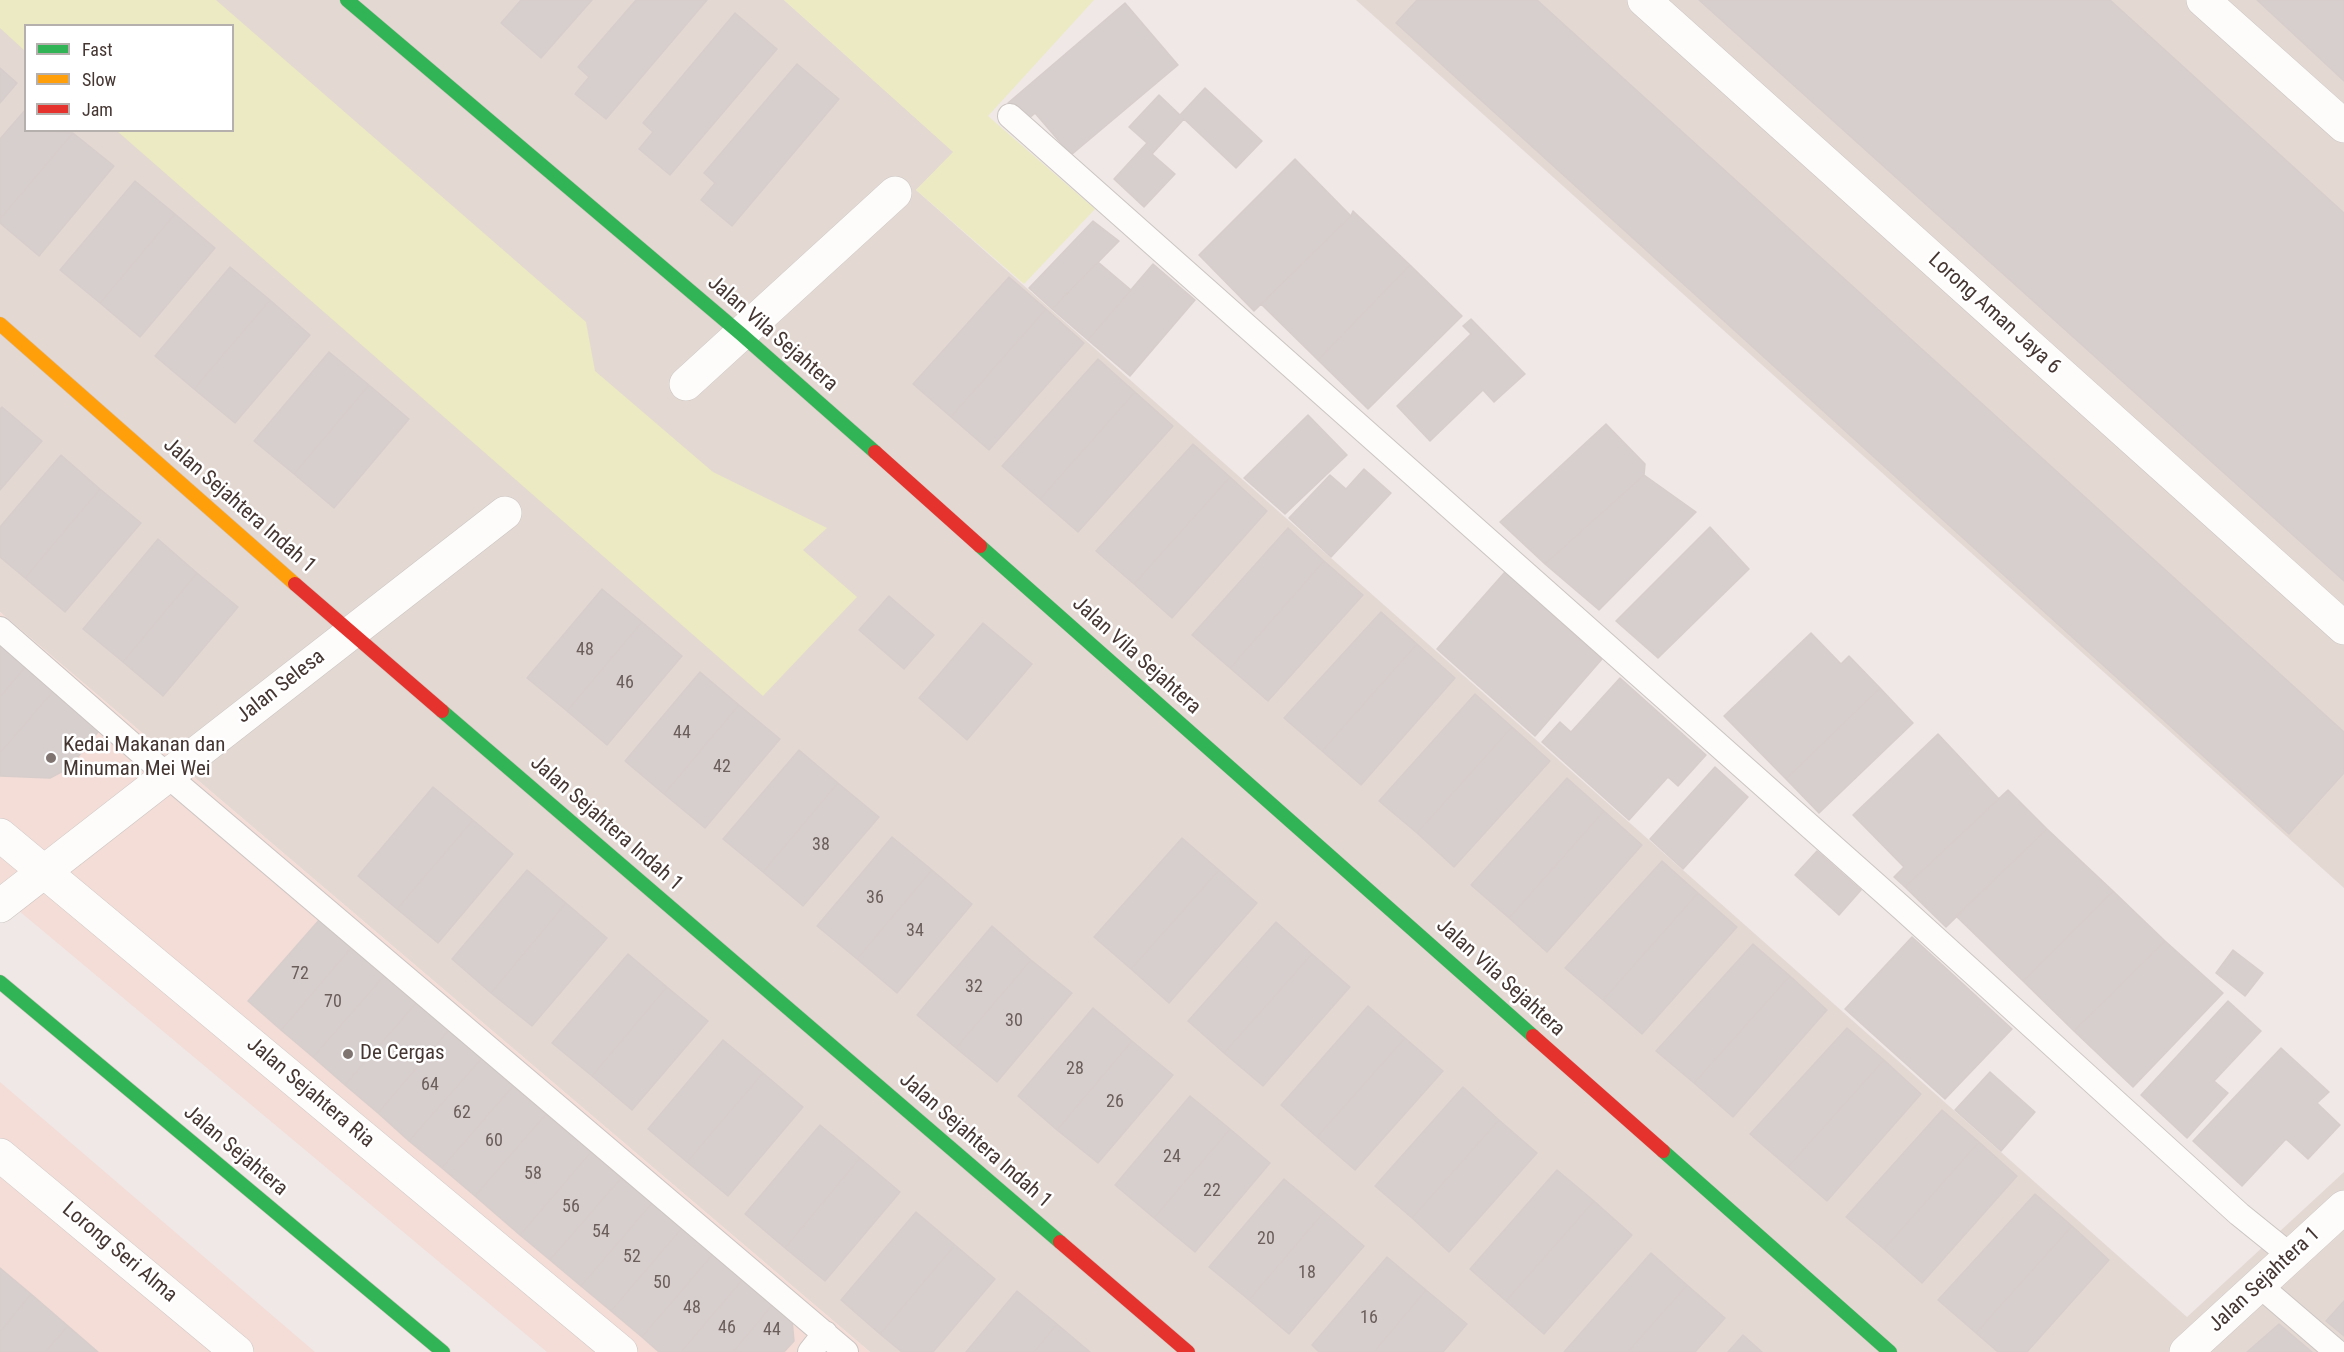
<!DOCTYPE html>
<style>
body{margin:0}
#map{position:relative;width:2344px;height:1352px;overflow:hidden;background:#efe8e6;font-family:"Roboto Condensed",sans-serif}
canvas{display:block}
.legend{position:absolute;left:24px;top:24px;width:210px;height:108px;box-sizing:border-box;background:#fff;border:2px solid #b5afad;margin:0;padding:8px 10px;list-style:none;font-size:18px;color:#453632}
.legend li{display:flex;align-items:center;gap:12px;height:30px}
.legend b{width:30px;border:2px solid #b5afad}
</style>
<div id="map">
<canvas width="2344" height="1352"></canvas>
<ul class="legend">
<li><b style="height:8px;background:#30b455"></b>Fast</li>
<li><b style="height:8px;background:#ff9f0a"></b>Slow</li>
<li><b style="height:8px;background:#e5322d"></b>Jam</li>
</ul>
</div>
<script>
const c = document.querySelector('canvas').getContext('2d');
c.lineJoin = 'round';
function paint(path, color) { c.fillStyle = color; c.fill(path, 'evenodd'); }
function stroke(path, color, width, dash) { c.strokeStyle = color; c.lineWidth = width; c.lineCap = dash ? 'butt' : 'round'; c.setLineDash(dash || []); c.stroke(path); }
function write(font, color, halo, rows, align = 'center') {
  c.font = font + ' "Roboto Condensed",sans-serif'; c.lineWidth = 5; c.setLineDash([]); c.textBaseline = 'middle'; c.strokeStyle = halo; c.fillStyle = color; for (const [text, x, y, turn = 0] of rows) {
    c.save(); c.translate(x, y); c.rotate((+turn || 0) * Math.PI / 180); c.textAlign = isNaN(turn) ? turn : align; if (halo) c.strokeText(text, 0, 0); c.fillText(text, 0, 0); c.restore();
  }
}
paint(new Path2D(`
 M 0,0 L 784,0 L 954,152 L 916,190 L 2187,1317 L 2344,1172 L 2344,1352 L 870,1352 L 0,612 ZM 26,26 L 232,26 L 232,130 L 26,130 Z
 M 1356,0 L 2344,0 L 2344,888 Z`), '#e4d8d2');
paint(new Path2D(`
 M 0,612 L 870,1352 L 547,1352 L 0,895 Z
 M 0,1082 L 315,1352 L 0,1352 Z`), '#f4dcd7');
paint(new Path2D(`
 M 0,0 L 216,0 L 586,322 L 595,371 L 713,472 L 827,528 L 803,550 L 857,597 L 763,696 L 117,131 L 232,130 L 232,26 L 26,26 L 25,51 L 0,28 Z
 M 784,0 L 1094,0 L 988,116 L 1095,209 L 1024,284 L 916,190 L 953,152 Z`), '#ebeac2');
const building = new Path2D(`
 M 521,0 L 592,0 L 541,58 L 501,23 Z
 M 636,0 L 707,0 L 606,119 L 575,94 L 589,77 L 578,67 Z
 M 1417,0 L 1537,0 L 2344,732 L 2344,773 L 2289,834 L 1396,23 Z
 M 1699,0 L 2110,0 L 2344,213 L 2344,581 Z
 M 2257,0 L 2344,0 L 2344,81 Z
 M 1125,3 L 1178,65 L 1071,155 L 1035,113 L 1024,123 L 1008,103 Z
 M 735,13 L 777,49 L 670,175 L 639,149 L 653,132 L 643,123 Z
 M 797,64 L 839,99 L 732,226 L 701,200 L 715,183 L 704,173 Z
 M 0,68 L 17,83 L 0,103 Z
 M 1205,88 L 1262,141 L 1236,168 L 1184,119 L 1152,154 L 1175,174 L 1144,207 L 1114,179 L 1147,143 L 1129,127 L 1159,95 L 1180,115 Z
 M 26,109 L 26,130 L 73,133 L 0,219 L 0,139 Z
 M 73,133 L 114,166 L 39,256 L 0,223 L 0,219 Z
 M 1295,159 L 1351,216 L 1254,311 L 1199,255 Z
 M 135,181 L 175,214 L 100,303 L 60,270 Z
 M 1353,211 L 1410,265 L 1318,360 L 1261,304 L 1351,216 Z
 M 175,214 L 215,248 L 140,337 L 100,303 Z
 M 1093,221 L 1119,241 L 1052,309 L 1029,288 Z
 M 1098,262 L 1131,290 L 1088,340 L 1052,309 Z
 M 1153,264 L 1195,300 L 1130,376 L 1088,340 Z
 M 1410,265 L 1462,316 L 1368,409 L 1318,360 Z
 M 230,267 L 270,300 L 194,389 L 155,356 Z
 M 1009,277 L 1046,309 L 951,417 L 913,384 Z
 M 270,300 L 310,335 L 235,423 L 194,389 Z
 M 1046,309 L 1084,343 L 989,450 L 951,417 Z
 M 1471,319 L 1525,374 L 1494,402 L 1483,390 L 1430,441 L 1397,406 L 1471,334 L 1463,326 Z
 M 329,352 L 369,385 L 294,474 L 254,441 Z
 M 1098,359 L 1135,392 L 1040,499 L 1002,466 Z
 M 369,385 L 409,419 L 334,508 L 294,474 Z
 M 1135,392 L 1173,426 L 1078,532 L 1040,499 Z
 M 2,407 L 42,441 L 0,490 L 0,409 Z
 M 1308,415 L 1347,455 L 1285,514 L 1244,478 Z
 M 1606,424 L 1645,464 L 1644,475 L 1545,564 L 1500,522 Z
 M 1193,444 L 1230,477 L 1134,584 L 1096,551 Z
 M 61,455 L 100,489 L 25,578 L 0,557 L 0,527 Z
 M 1364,469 L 1391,493 L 1331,557 L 1289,518 L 1330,475 L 1346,489 Z
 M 1644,475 L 1696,512 L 1599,610 L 1545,564 Z
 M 1230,477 L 1267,511 L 1172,618 L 1134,584 Z
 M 100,489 L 141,523 L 65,612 L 25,578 Z
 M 1710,527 L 1749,569 L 1658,658 L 1616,621 Z
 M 1288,528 L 1324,561 L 1230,668 L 1192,635 Z
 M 158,539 L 197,573 L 123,662 L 83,629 Z
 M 1324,561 L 1363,595 L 1268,701 L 1230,668 Z
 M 1505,572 L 1602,659 L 1535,736 L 1437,649 Z
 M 197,573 L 238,607 L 163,696 L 123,662 Z
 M 602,589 L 642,622 L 567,711 L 527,678 Z
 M 889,596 L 934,635 L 904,669 L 859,630 Z
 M 1381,612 L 1417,644 L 1322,751 L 1284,718 Z
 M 642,622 L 682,656 L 607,745 L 567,711 Z
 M 983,623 L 1032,664 L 967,740 L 919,698 Z
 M 1811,633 L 1841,664 L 1849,656 L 1880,688 L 1786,779 L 1724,716 Z
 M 0,642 L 27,665 L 0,697 Z
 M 1417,644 L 1455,678 L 1361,785 L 1322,751 Z
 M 27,665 L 55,689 L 0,753 L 0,697 Z
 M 700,672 L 739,705 L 664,794 L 625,761 Z
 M 1620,678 L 1706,755 L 1678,786 L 1668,777 L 1629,820 L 1542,742 L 1560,722 L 1571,732 Z
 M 1880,688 L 1913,723 L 1819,813 L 1786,779 Z
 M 55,689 L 102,727 L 69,768 L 50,778 L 0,776 L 0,753 Z
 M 1475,694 L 1512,727 L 1417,833 L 1379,801 Z
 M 739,705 L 780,739 L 705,828 L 664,794 Z
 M 1512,727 L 1550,761 L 1454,867 L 1417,833 Z
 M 1938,734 L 1999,799 L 1905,887 L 1894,877 L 1904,867 L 1853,815 Z
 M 799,750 L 838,783 L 763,872 L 723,839 Z
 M 1715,767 L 1748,797 L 1683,869 L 1650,839 Z
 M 1567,778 L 1604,811 L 1509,918 L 1471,885 Z
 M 838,783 L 879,817 L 803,906 L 763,872 Z
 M 433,787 L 473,820 L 397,909 L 358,876 Z
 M 2008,790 L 2047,829 L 1946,927 L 1905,887 Z
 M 1604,811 L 1642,845 L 1547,952 L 1509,918 Z
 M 473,820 L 513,854 L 438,943 L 397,909 Z
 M 2047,829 L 2113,891 L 2023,981 L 1956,916 Z
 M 892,837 L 932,870 L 857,959 L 817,926 Z
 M 1182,838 L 1219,870 L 1131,969 L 1094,937 Z
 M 1817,851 L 1861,890 L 1839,915 L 1795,875 Z
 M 1662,861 L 1698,893 L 1603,1000 L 1565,968 Z
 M 527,870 L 566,903 L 491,993 L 452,959 Z
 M 932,870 L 972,904 L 897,993 L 857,959 Z
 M 1219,870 L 1257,903 L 1169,1003 L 1131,969 Z
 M 2113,891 L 2165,941 L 2074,1031 L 2023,981 Z
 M 1698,893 L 1737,927 L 1642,1034 L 1603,1000 Z
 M 566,903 L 607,938 L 532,1026 L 491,993 Z
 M 320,919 L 352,947 L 281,1030 L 248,1001 Z
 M 1276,922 L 1312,954 L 1224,1053 L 1188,1021 Z
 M 992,926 L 1031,960 L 956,1048 L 917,1015 Z
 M 1912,937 L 2012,1029 L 1945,1099 L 1845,1009 Z
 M 2165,941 L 2223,993 L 2133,1087 L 2074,1031 Z
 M 1753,944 L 1790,976 L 1694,1083 L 1656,1051 Z
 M 352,947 L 385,975 L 313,1057 L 281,1030 Z
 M 2233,950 L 2263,973 L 2245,996 L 2216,973 Z
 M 628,954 L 667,987 L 592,1076 L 552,1043 Z
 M 1312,954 L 1350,987 L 1263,1086 L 1224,1053 Z
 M 1031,960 L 1072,993 L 997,1082 L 956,1048 Z
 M 385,975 L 417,1002 L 345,1085 L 313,1057 Z
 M 1790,976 L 1827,1010 L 1733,1117 L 1694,1083 Z
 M 667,987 L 708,1021 L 632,1110 L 592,1076 Z
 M 2228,1001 L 2261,1031 L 2214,1081 L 2228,1093 L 2187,1138 L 2141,1095 Z
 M 417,1002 L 449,1030 L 378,1113 L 345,1085 Z
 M 1368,1006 L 1405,1038 L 1317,1137 L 1281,1105 Z
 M 1093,1008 L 1132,1041 L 1057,1130 L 1018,1096 Z
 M 1847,1028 L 1884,1060 L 1788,1167 L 1750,1134 Z
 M 449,1030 L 482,1058 L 409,1141 L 378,1113 Z
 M 1405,1038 L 1443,1071 L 1355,1170 L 1317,1137 Z
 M 723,1040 L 763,1073 L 687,1162 L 648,1129 Z
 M 1132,1041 L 1173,1075 L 1098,1163 L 1057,1130 Z
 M 2281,1048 L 2329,1092 L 2317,1103 L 2340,1125 L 2308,1159 L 2286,1139 L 2242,1186 L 2193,1141 Z
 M 482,1058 L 513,1086 L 442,1168 L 409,1141 Z
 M 1884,1060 L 1921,1094 L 1827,1201 L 1788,1167 Z
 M 1990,1072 L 2035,1112 L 2001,1151 L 1955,1110 Z
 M 763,1073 L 803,1107 L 728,1196 L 687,1162 Z
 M 513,1086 L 546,1114 L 475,1196 L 442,1168 Z
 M 1463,1087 L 1499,1120 L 1412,1218 L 1375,1186 Z
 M 1190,1096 L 1230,1129 L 1154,1218 L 1115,1185 Z
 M 1942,1110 L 1979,1142 L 1884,1249 L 1846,1217 Z
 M 546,1114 L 591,1152 L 520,1235 L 475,1196 Z
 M 1499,1120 L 1537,1153 L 1449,1252 L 1412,1218 Z
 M 820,1125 L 860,1158 L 785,1248 L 745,1214 Z
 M 1230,1129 L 1270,1163 L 1195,1252 L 1154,1218 Z
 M 1979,1142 L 2017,1176 L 1922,1283 L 1884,1249 Z
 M 591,1152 L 621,1178 L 550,1260 L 520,1235 Z
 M 860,1158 L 900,1192 L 825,1281 L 785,1248 Z
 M 1557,1170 L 1594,1201 L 1506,1301 L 1470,1269 Z
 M 621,1178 L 652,1203 L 581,1286 L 550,1260 Z
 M 1284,1179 L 1324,1212 L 1249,1300 L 1209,1267 Z
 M 2035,1194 L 2072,1226 L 1976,1333 L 1938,1300 Z
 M 1594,1201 L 1632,1235 L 1544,1334 L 1506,1301 Z
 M 652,1203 L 682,1228 L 611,1311 L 581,1286 Z
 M 916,1212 L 955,1245 L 880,1334 L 841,1300 Z
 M 1324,1212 L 1364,1246 L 1289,1334 L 1249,1300 Z
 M 2072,1226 L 2109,1260 L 2027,1352 L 1998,1352 L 1976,1333 Z
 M 682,1228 L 713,1254 L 642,1337 L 611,1311 Z
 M 955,1245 L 995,1279 L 933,1352 L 902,1352 L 880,1334 Z
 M 1651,1253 L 1687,1285 L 1628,1352 L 1564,1352 Z
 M 713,1254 L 743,1279 L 681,1352 L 659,1352 L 642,1337 Z
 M 1387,1257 L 1426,1290 L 1374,1352 L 1319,1352 L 1312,1345 Z
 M 0,1268 L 31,1294 L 0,1332 Z
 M 743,1279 L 773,1304 L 733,1352 L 681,1352 Z
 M 1687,1285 L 1725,1318 L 1695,1352 L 1628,1352 Z
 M 1426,1290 L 1467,1324 L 1443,1352 L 1374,1352 Z
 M 1017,1291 L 1057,1324 L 1034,1352 L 966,1352 Z
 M 31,1294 L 68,1326 L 45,1352 L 0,1352 L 0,1332 Z
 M 2344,1301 L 2344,1336 L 2326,1321 Z
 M 773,1304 L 792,1320 L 794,1341 L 784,1352 L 733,1352 Z
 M 1057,1324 L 1090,1352 L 1034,1352 Z
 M 2279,1324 L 2312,1352 L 2247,1352 Z
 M 68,1326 L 98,1352 L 45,1352 Z
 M 1743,1335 L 1762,1352 L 1728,1352 Z`);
paint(building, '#d7cfcd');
stroke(building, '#d7cecc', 1.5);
const lane = new Path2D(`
 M 1010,116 L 1902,908 L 2239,1214 L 2291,1256
 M 0,629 L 168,776 L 846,1352
 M 2259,1285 L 2337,1352
 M 810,1352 L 825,1333`);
const street = new Path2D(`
 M 1644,0 L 2344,628
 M 2203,0 L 2344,126
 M 686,384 L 895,193
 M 0,835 L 621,1352
 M 0,906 L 505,513
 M 0,1155 L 237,1352
 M 2186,1352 L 2344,1207`);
const fast = new Path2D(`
 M 347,0 L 741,334 L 875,452
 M 980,546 L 1533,1036
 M 442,711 L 1060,1242
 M 0,982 L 443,1352
 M 1663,1151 L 1890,1352`);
const slow = new Path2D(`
 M 0,324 L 295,584`);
const jam = new Path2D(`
 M 875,452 L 980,546
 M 295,584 L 442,711
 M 1533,1036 L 1663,1151
 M 1060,1242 L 1188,1352`);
stroke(lane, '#cbc5c2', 26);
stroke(street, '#cbc5c2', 34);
stroke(fast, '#d2c5bf', 15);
stroke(slow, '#d2c5bf', 15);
stroke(jam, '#d2c5bf', 15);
stroke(lane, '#fdfcfb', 24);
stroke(street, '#fdfcfb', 33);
stroke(fast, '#30b455', 14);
stroke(slow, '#ff9f0a', 14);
stroke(jam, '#e5322d', 14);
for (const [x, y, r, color] of [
 [51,758,6,"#807471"],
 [348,1054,6,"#807471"]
]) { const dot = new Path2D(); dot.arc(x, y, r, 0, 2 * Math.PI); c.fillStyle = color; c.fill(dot); stroke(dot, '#fff', 2); }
write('18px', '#6b5e5a', null, [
 ["48",585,650],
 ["46",625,683],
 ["44",682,733],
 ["42",722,767],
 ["38",821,845],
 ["36",875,898],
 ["34",915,931],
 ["72",300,974],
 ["32",974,987],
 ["70",333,1002],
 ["30",1014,1021],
 ["28",1075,1069],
 ["64",430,1085],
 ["26",1115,1102],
 ["62",462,1113],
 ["60",494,1141],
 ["24",1172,1157],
 ["58",533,1174],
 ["22",1212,1191],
 ["56",571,1207],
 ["54",601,1232],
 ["20",1266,1239],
 ["52",632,1257],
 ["18",1307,1273],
 ["50",662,1283],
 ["48",692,1308],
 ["16",1369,1318],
 ["46",727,1328],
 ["44",772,1330]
]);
write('21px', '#453632', '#fff', [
 ["Lorong Aman Jaya 6",1994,314,42],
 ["Jalan Vila Sejahtera",772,334,41],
 ["Jalan Sejahtera Indah 1",239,506,41],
 ["Jalan Vila Sejahtera",1136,656,42],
 ["Jalan Selesa",281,687,-38],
 ["Jalan Sejahtera Indah 1",606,824,41],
 ["Jalan Vila Sejahtera",1500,978,42],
 ["Jalan Sejahtera Ria",310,1093,40],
 ["Jalan Sejahtera Indah 1",975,1141,41],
 ["Jalan Sejahtera",235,1151,40],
 ["Lorong Seri Alma",119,1253,40],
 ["Jalan Sejahtera 1",2265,1280,-43]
]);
write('21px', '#453632', '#fff', [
 ["Kedai Makanan dan",63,746],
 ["Minuman Mei Wei",63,770],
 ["De Cergas",360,1054]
], 'left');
</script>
